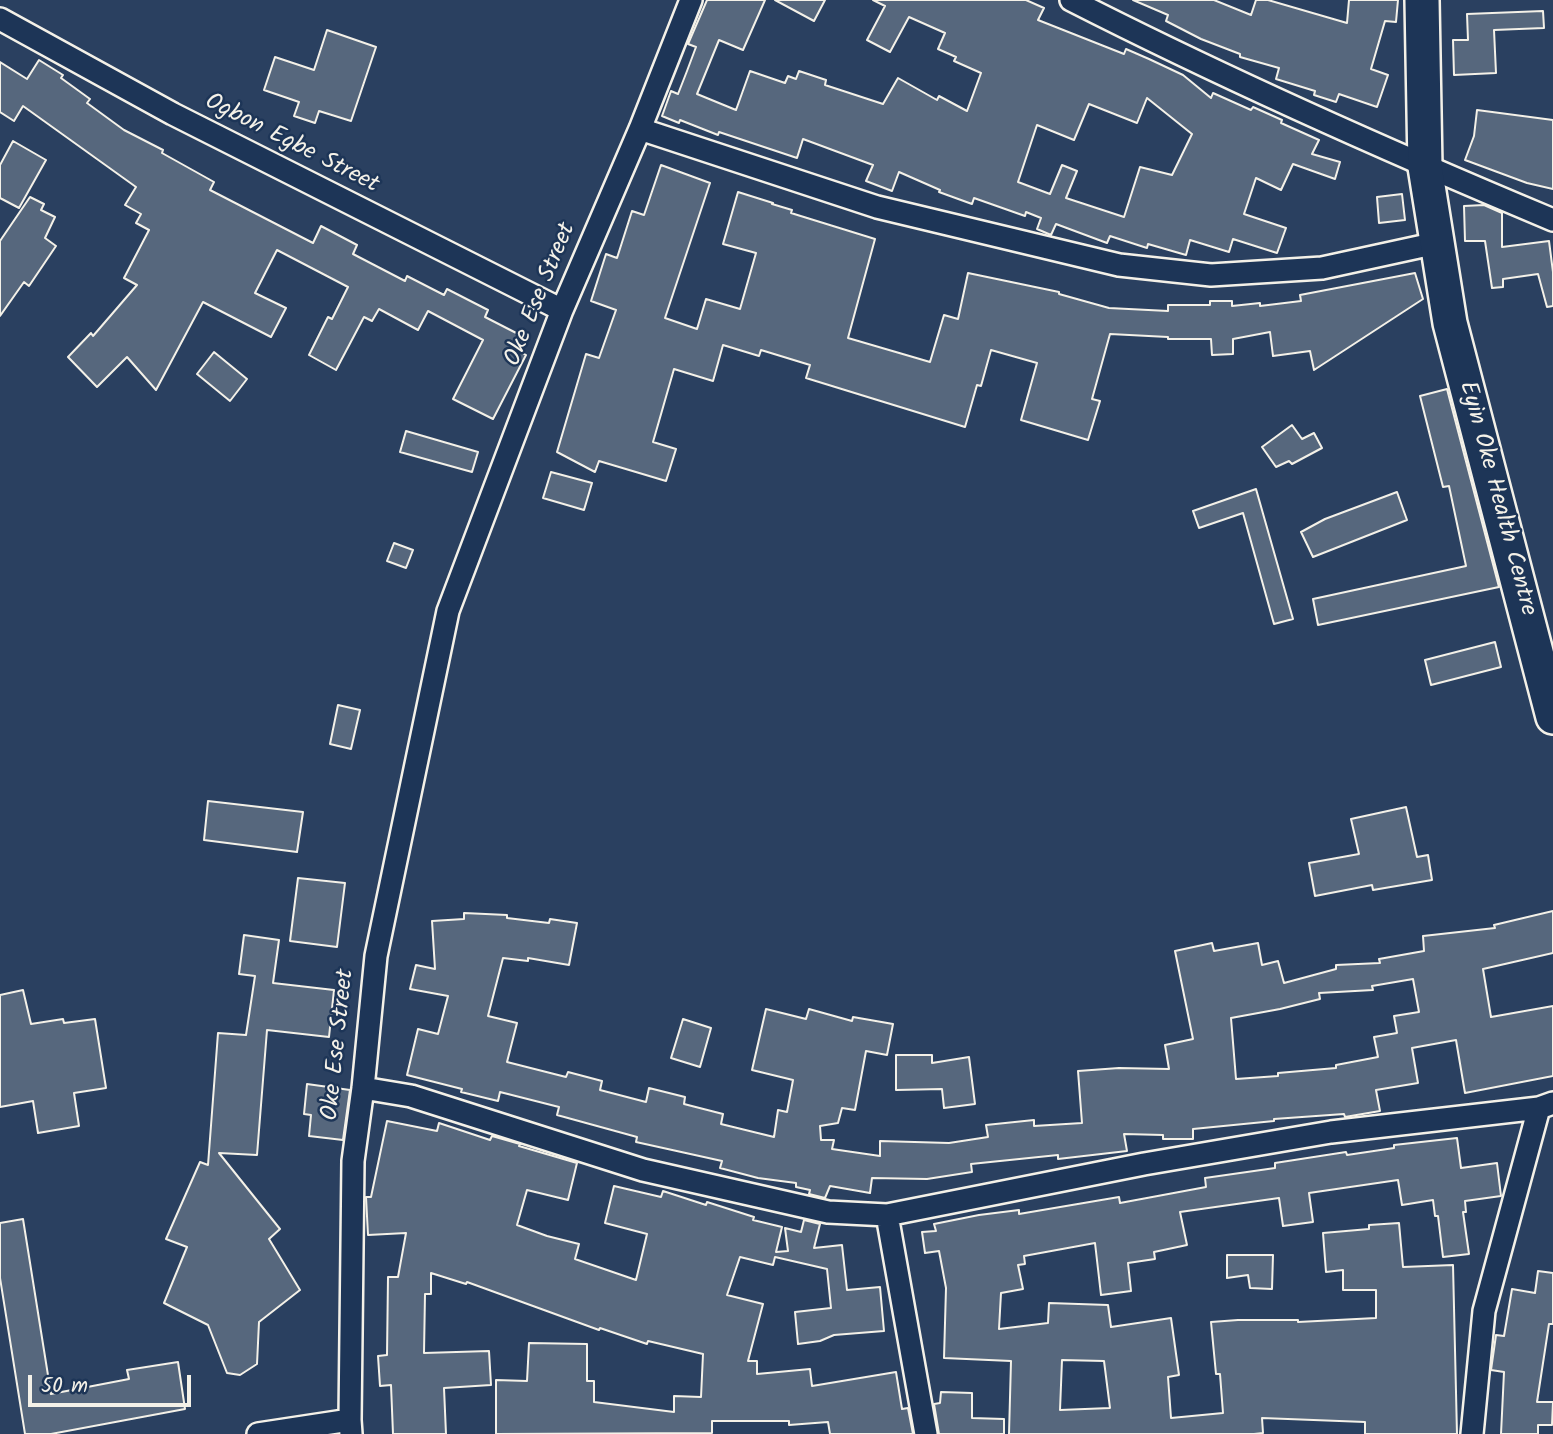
<!DOCTYPE html>
<style>
body{margin:0}
#map{position:relative;width:1553px;height:1434px;overflow:hidden;background:#2a4060;font-family:Kalam,sans-serif}
canvas{display:block}
.scale{position:absolute;left:28px;top:1375px;width:163px;height:32px;box-sizing:border-box;border:4px solid #f4f1e8;border-top:0;padding-left:9px;font-size:21px;line-height:24px;white-space:nowrap;color:#f4f1e8;-webkit-text-stroke:5px #1d3557;paint-order:stroke}
</style>
<div id="map">
<canvas width="1553" height="1434"></canvas>
<div class="scale">50 m</div>
</div>
<script>
const c = document.querySelector('canvas').getContext('2d');
c.lineJoin = 'round';
function paint(path, color) { c.fillStyle = color; c.fill(path, 'evenodd'); }
function stroke(path, color, width, dash) { c.strokeStyle = color; c.lineWidth = width; c.lineCap = dash ? 'butt' : 'round'; c.setLineDash(dash || []); c.stroke(path); }
function write(font, color, halo, rows, align = 'center') {
  c.font = font + ' Kalam,sans-serif'; c.lineWidth = 5; c.setLineDash([]); c.textBaseline = 'middle'; c.strokeStyle = halo; c.fillStyle = color; for (const [text, x, y, turn = 0] of rows) {
    c.save(); c.translate(x, y); c.rotate((+turn || 0) * Math.PI / 180); c.textAlign = isNaN(turn) ? turn : align; if (halo) c.strokeText(text, 0, 0); c.fillText(text, 0, 0); c.restore();
  }
}
const building = new Path2D(`
 M 707,0 L 765,0 L 743,50 L 719,40 L 697,94 L 736,110 L 750,71 L 785,83 L 788,76 L 796,79 L 799,71 L 826,80 L 825,85 L 883,104 L 898,78 L 937,100 L 939,96 L 967,111 L 981,73 L 954,61 L 956,57 L 938,49 L 945,33 L 909,17 L 890,52 L 867,40 L 885,6 L 873,0 L 1026,0 L 1044,8 L 1038,20 L 1124,54 L 1126,49 L 1149,59 L 1183,75 L 1211,98 L 1213,93 L 1251,110 L 1253,107 L 1282,120 L 1281,123 L 1319,140 L 1312,154 L 1340,162 L 1335,179 L 1293,164 L 1281,190 L 1256,178 L 1244,214 L 1286,228 L 1277,253 L 1233,239 L 1229,252 L 1190,240 L 1186,255 L 1148,244 L 1147,248 L 1110,236 L 1107,243 L 1056,224 L 1051,235 L 1037,229 L 1041,218 L 1026,212 L 1025,216 L 974,198 L 972,204 L 939,192 L 940,190 L 899,172 L 892,191 L 866,181 L 873,165 L 803,139 L 797,158 L 719,132 L 718,135 L 680,120 L 679,123 L 662,116 L 671,91 L 678,94 L 687,71 L 696,47 L 688,44 ZM 1147,98 L 1192,134 L 1172,175 L 1140,167 L 1124,217 L 1066,198 L 1077,171 L 1062,165 L 1050,194 L 1018,182 L 1037,125 L 1074,140 L 1089,104 L 1137,123 Z
 M 775,0 L 825,0 L 814,21 Z
 M 1133,0 L 1214,0 L 1251,15 L 1256,0 L 1268,0 L 1347,23 L 1349,0 L 1398,0 L 1396,22 L 1385,21 L 1371,69 L 1388,75 L 1377,107 L 1339,94 L 1336,102 L 1314,95 L 1315,91 L 1276,79 L 1279,68 L 1240,57 L 1240,54 L 1201,39 L 1166,21 L 1168,15 Z
 M 1543,11 L 1544,28 L 1494,30 L 1496,73 L 1454,75 L 1453,40 L 1468,40 L 1467,14 Z
 M 327,30 L 376,47 L 351,121 L 319,111 L 315,123 L 294,116 L 299,102 L 264,90 L 275,57 L 314,70 Z
 M 39,60 L 63,75 L 61,78 L 90,99 L 87,103 L 124,130 L 163,150 L 162,153 L 214,182 L 210,190 L 313,243 L 321,226 L 357,245 L 353,254 L 405,281 L 407,276 L 444,295 L 447,289 L 488,310 L 485,317 L 524,337 L 517,350 L 526,355 L 493,419 L 453,399 L 483,340 L 428,311 L 418,330 L 379,309 L 372,321 L 364,317 L 336,370 L 309,355 L 328,317 L 332,319 L 348,287 L 277,250 L 255,293 L 286,308 L 271,337 L 203,302 L 156,390 L 127,357 L 97,387 L 68,357 L 91,333 L 93,336 L 137,285 L 124,278 L 149,230 L 136,223 L 141,214 L 125,205 L 136,187 L 23,106 L 14,121 L 0,112 L 0,62 L 27,79 Z
 M 1477,110 L 1553,120 L 1553,189 L 1527,183 L 1465,160 L 1474,136 Z
 M 13,141 L 46,160 L 19,208 L 0,198 L 0,165 Z
 M 661,165 L 710,183 L 665,318 L 697,329 L 706,299 L 740,309 L 756,253 L 723,244 L 738,192 L 773,203 L 772,204 L 792,210 L 791,213 L 875,239 L 848,338 L 930,362 L 944,315 L 958,319 L 968,273 L 1059,292 L 1059,294 L 1109,308 L 1168,311 L 1168,305 L 1210,305 L 1210,301 L 1232,301 L 1232,306 L 1260,303 L 1260,306 L 1301,301 L 1300,295 L 1415,273 L 1423,299 L 1314,370 L 1310,351 L 1273,356 L 1270,332 L 1233,339 L 1233,354 L 1212,355 L 1211,339 L 1168,339 L 1168,337 L 1110,334 L 1092,399 L 1100,401 L 1088,440 L 1021,420 L 1037,363 L 991,350 L 981,386 L 977,385 L 965,427 L 806,378 L 810,365 L 761,350 L 759,356 L 723,345 L 713,381 L 674,369 L 653,442 L 676,449 L 666,481 L 599,461 L 595,472 L 557,452 L 586,354 L 599,358 L 616,310 L 591,301 L 606,254 L 617,258 L 632,211 L 644,215 Z
 M 1402,194 L 1405,220 L 1379,223 L 1377,197 Z
 M 30,197 L 44,204 L 41,210 L 55,217 L 45,238 L 56,246 L 29,286 L 24,282 L 0,316 L 0,241 Z
 M 1484,205 L 1502,213 L 1502,247 L 1549,241 L 1553,272 L 1553,306 L 1547,307 L 1538,274 L 1503,279 L 1503,287 L 1492,288 L 1485,241 L 1465,241 L 1464,206 Z
 M 214,352 L 247,379 L 230,401 L 197,374 Z
 M 1447,389 L 1499,587 L 1318,625 L 1313,599 L 1466,566 L 1449,486 L 1443,487 L 1420,396 Z
 M 1292,425 L 1302,439 L 1314,433 L 1322,448 L 1292,464 L 1289,461 L 1276,467 L 1262,447 Z
 M 406,431 L 478,452 L 472,472 L 400,452 Z
 M 551,472 L 592,483 L 584,510 L 543,498 Z
 M 1256,489 L 1293,619 L 1274,624 L 1243,513 L 1199,528 L 1193,511 Z
 M 1397,492 L 1407,520 L 1313,557 L 1301,532 L 1325,519 Z
 M 394,543 L 413,550 L 406,568 L 387,561 Z
 M 1495,642 L 1501,667 L 1431,685 L 1425,660 Z
 M 338,705 L 360,710 L 351,749 L 330,744 Z
 M 208,801 L 303,812 L 297,852 L 204,840 Z
 M 1406,807 L 1417,857 L 1428,855 L 1432,880 L 1373,890 L 1372,885 L 1315,896 L 1309,863 L 1359,854 L 1351,819 Z
 M 298,878 L 345,883 L 337,947 L 290,941 Z
 M 1553,911 L 1553,953 L 1483,969 L 1491,1017 L 1553,1006 L 1553,1076 L 1465,1093 L 1456,1040 L 1412,1048 L 1418,1083 L 1376,1090 L 1380,1111 L 1345,1117 L 1344,1114 L 1274,1119 L 1274,1121 L 1193,1129 L 1193,1139 L 1163,1139 L 1163,1135 L 1124,1134 L 1127,1151 L 1058,1159 L 1058,1155 L 971,1164 L 972,1172 L 927,1179 L 872,1178 L 870,1193 L 830,1186 L 825,1198 L 809,1194 L 810,1190 L 796,1187 L 796,1183 L 758,1178 L 720,1168 L 722,1161 L 636,1142 L 637,1137 L 557,1115 L 559,1107 L 500,1092 L 498,1101 L 461,1092 L 462,1089 L 407,1075 L 418,1029 L 438,1034 L 448,996 L 410,989 L 416,965 L 435,969 L 432,921 L 464,919 L 464,913 L 507,915 L 507,918 L 549,923 L 550,919 L 577,923 L 569,965 L 528,958 L 528,961 L 503,958 L 488,1016 L 517,1023 L 507,1062 L 566,1077 L 568,1072 L 602,1081 L 600,1090 L 646,1102 L 649,1088 L 685,1097 L 684,1104 L 723,1114 L 721,1124 L 774,1137 L 778,1110 L 787,1112 L 793,1080 L 752,1070 L 766,1009 L 806,1019 L 809,1009 L 852,1021 L 853,1017 L 893,1024 L 887,1055 L 866,1051 L 855,1110 L 842,1108 L 838,1123 L 820,1126 L 821,1140 L 834,1140 L 832,1149 L 880,1156 L 880,1141 L 949,1143 L 988,1137 L 986,1125 L 1034,1120 L 1034,1126 L 1082,1123 L 1078,1071 L 1119,1068 L 1169,1069 L 1165,1045 L 1193,1039 L 1175,951 L 1212,943 L 1214,951 L 1258,943 L 1262,965 L 1278,961 L 1284,983 L 1336,969 L 1336,965 L 1380,963 L 1379,959 L 1424,951 L 1423,936 L 1495,928 L 1494,925 ZM 1413,979 L 1419,1012 L 1394,1016 L 1397,1033 L 1374,1037 L 1378,1057 L 1336,1065 L 1336,1068 L 1278,1073 L 1278,1076 L 1236,1079 L 1231,1018 L 1280,1009 L 1320,999 L 1319,993 L 1373,990 L 1372,986 Z
 M 244,935 L 279,940 L 273,983 L 334,990 L 329,1037 L 267,1030 L 257,1155 L 219,1153 L 280,1229 L 269,1239 L 300,1290 L 259,1322 L 257,1364 L 240,1375 L 227,1373 L 208,1325 L 164,1303 L 187,1247 L 166,1239 L 200,1162 L 208,1165 L 218,1033 L 246,1035 L 255,976 L 239,974 Z
 M 23,990 L 31,1024 L 63,1019 L 64,1023 L 95,1019 L 106,1088 L 74,1093 L 79,1126 L 38,1133 L 33,1101 L 0,1107 L 0,995 Z
 M 683,1019 L 711,1028 L 700,1067 L 671,1058 Z
 M 896,1055 L 932,1055 L 932,1063 L 969,1057 L 975,1104 L 944,1108 L 942,1089 L 896,1090 Z
 M 307,1084 L 350,1090 L 343,1140 L 309,1136 L 311,1115 L 304,1114 Z
 M 387,1121 L 437,1131 L 439,1123 L 490,1140 L 492,1136 L 520,1144 L 519,1146 L 577,1163 L 568,1200 L 527,1190 L 517,1225 L 547,1236 L 579,1244 L 575,1259 L 636,1280 L 647,1234 L 605,1223 L 614,1186 L 661,1197 L 663,1191 L 706,1205 L 707,1202 L 754,1217 L 753,1220 L 782,1227 L 776,1252 L 788,1251 L 785,1228 L 801,1232 L 804,1220 L 820,1224 L 814,1248 L 842,1245 L 847,1290 L 880,1287 L 884,1331 L 834,1335 L 820,1341 L 798,1344 L 795,1312 L 831,1308 L 827,1269 L 775,1257 L 773,1265 L 740,1257 L 727,1295 L 763,1304 L 748,1361 L 757,1361 L 757,1374 L 810,1369 L 812,1386 L 896,1372 L 902,1409 L 908,1408 L 913,1434 L 830,1434 L 828,1422 L 789,1425 L 789,1421 L 712,1421 L 712,1433 L 496,1434 L 496,1380 L 527,1381 L 529,1343 L 587,1344 L 587,1381 L 594,1381 L 594,1402 L 674,1412 L 674,1396 L 701,1397 L 703,1354 L 648,1341 L 647,1344 L 600,1328 L 599,1330 L 467,1282 L 466,1284 L 431,1273 L 431,1294 L 425,1294 L 424,1353 L 489,1351 L 491,1385 L 444,1388 L 446,1434 L 393,1434 L 391,1385 L 380,1386 L 378,1356 L 387,1355 L 388,1277 L 398,1277 L 406,1233 L 368,1235 L 366,1197 L 371,1197 Z
 M 1457,1138 L 1461,1168 L 1497,1163 L 1501,1196 L 1465,1201 L 1466,1212 L 1463,1212 L 1469,1254 L 1443,1257 L 1438,1216 L 1435,1216 L 1433,1200 L 1402,1205 L 1398,1180 L 1309,1193 L 1313,1222 L 1283,1226 L 1279,1198 L 1180,1212 L 1187,1245 L 1154,1252 L 1155,1259 L 1128,1263 L 1131,1291 L 1101,1295 L 1095,1243 L 1024,1256 L 1025,1264 L 1018,1265 L 1023,1289 L 1001,1293 L 999,1329 L 1048,1323 L 1049,1303 L 1108,1305 L 1111,1327 L 1171,1318 L 1179,1375 L 1168,1377 L 1171,1418 L 1223,1413 L 1220,1374 L 1216,1374 L 1211,1322 L 1238,1320 L 1298,1320 L 1298,1322 L 1376,1318 L 1376,1290 L 1343,1290 L 1343,1270 L 1326,1272 L 1323,1233 L 1369,1229 L 1369,1225 L 1399,1223 L 1403,1267 L 1453,1265 L 1457,1434 L 1365,1434 L 1365,1422 L 1262,1418 L 1263,1433 L 1254,1434 L 1009,1434 L 1011,1361 L 944,1358 L 946,1288 L 939,1251 L 925,1253 L 922,1232 L 936,1231 L 934,1224 L 979,1215 L 1019,1210 L 1019,1214 L 1119,1197 L 1120,1203 L 1206,1187 L 1205,1178 L 1275,1168 L 1275,1163 L 1346,1152 L 1347,1155 L 1394,1148 L 1394,1145 ZM 1062,1360 L 1104,1361 L 1110,1408 L 1060,1410 Z
 M 23,1219 L 51,1394 L 129,1379 L 127,1370 L 178,1362 L 185,1409 L 51,1434 L 25,1434 L 0,1278 L 0,1223 Z
 M 1227,1255 L 1273,1255 L 1272,1289 L 1250,1288 L 1248,1275 L 1227,1278 Z
 M 1538,1271 L 1553,1273 L 1553,1324 L 1549,1324 L 1537,1402 L 1553,1402 L 1552,1425 L 1538,1425 L 1538,1434 L 1501,1434 L 1504,1372 L 1491,1370 L 1496,1335 L 1504,1336 L 1512,1289 L 1535,1293 Z
 M 941,1392 L 972,1393 L 972,1418 L 1004,1419 L 1004,1434 L 939,1434 L 934,1404 L 940,1403 Z`);
paint(building, '#56677d');
stroke(building, '#f4f1e8', 2);
const minor = new Path2D(`
 M 1071,0 C 1228,80 1390,152 1553,220
 M 0,19 L 173,114 L 562,310
 M 640,129 L 877,207 L 1119,265 L 1211,275 L 1322,268 L 1437,243
 M 363,1088 L 411,1096 L 643,1170 L 828,1212 L 887,1215 L 1144,1164 L 1331,1132 L 1539,1108 L 1553,1103
 M 887,1215 L 926,1434
 M 258,1434 L 350,1420
 M 351,1434 L 350,1420 L 353,1161 L 363,1088 L 376,956 L 448,611 L 562,310 L 640,129 L 691,0
 M 1472,1434 L 1484,1311 L 1539,1108`);
const primary = new Path2D(`
 M 1422,0 L 1425,167 L 1450,323 L 1553,717`);
stroke(minor, '#f4f1e8', 26);
stroke(primary, '#f4f1e8', 38);
stroke(minor, '#1d3557', 21);
stroke(primary, '#1d3557', 33);
write('24px', '#f4f1e8', '#1d3557', [
 ["Ogbon Egbe Street",291,145,27],
 ["Oke Ese Street",542,295,-68],
 ["Eyin Oke Health Centre",1496,499,75],
 ["Oke Ese Street",340,1045,-84]
]);
</script>
